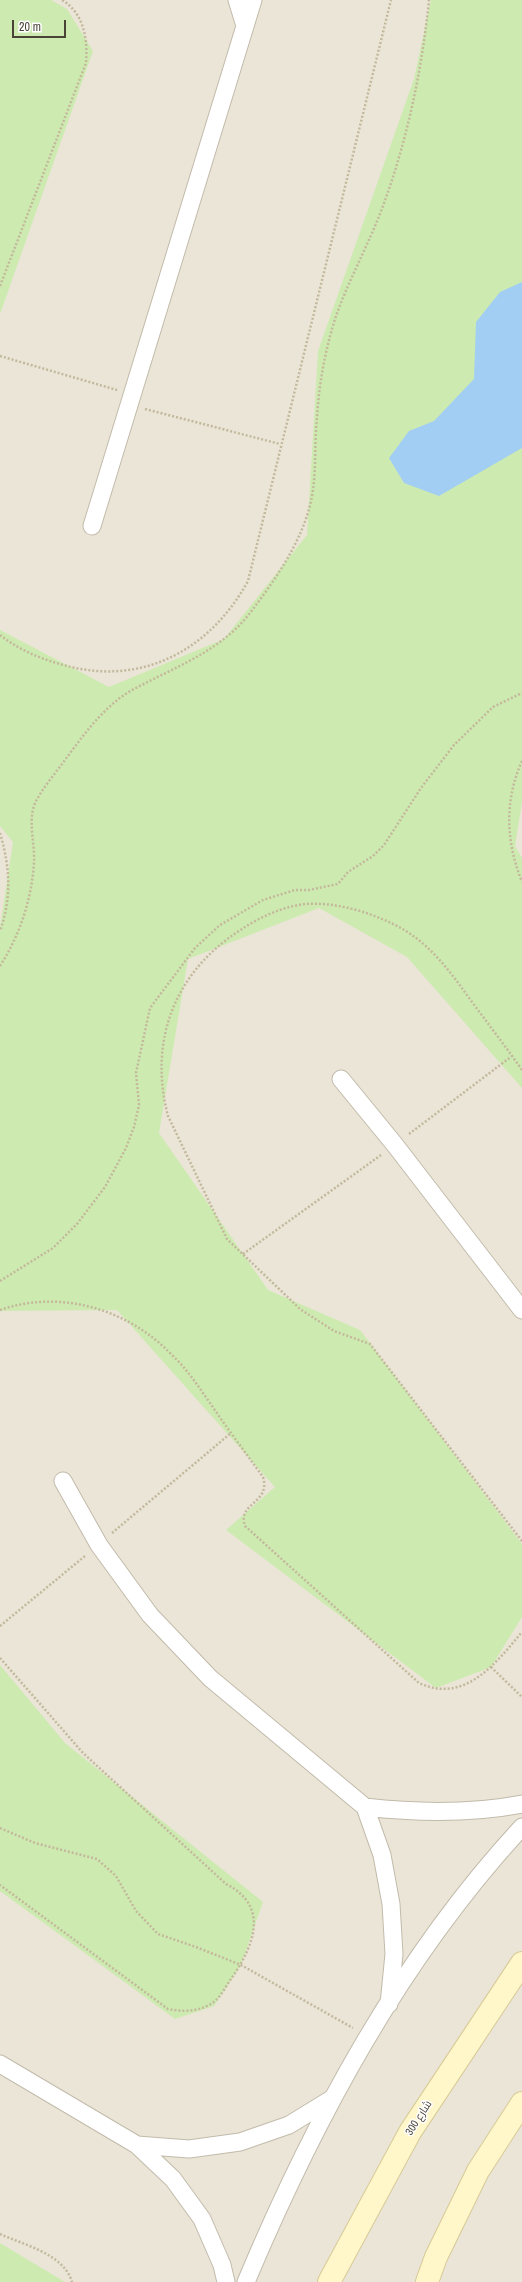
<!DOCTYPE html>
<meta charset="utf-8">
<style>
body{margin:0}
#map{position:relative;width:522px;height:2282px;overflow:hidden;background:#f5f2e9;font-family:"Archivo Narrow",sans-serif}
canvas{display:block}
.scale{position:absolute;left:12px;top:20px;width:54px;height:18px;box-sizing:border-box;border:2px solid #4a4437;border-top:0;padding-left:5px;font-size:12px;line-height:14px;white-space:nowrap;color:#4a4437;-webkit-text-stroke:3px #fff;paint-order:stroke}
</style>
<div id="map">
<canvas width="522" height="2282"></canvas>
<div class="scale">20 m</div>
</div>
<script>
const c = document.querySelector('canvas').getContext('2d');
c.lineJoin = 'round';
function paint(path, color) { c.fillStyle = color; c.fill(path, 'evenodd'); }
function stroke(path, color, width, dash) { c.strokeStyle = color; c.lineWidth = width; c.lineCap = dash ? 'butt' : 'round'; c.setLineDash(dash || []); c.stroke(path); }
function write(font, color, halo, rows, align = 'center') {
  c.font = font + ' "Archivo Narrow",Cairo,sans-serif'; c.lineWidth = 3; c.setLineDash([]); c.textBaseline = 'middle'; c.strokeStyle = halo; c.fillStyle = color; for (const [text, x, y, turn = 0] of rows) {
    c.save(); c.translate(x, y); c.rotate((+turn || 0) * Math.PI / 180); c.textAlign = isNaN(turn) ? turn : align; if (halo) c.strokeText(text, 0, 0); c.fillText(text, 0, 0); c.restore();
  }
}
paint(new Path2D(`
 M 0,0 L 522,0 L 522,2282 L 0,2282 Z`), '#eae5d7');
paint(new Path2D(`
 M 0,0 L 51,0 L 67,9 L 93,51 L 0,314 Z
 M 431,0 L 522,0 L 522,802 L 515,846 L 522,858 L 522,1088 L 407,957 L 319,908 L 188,959 L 159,1133 L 268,1290 L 360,1330 L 522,1544 L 522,1617 L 491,1667 L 436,1688 L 226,1530 L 275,1487 L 117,1310 L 0,1311 L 0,927 L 13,842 L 0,826 L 0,630 L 109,687 L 224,639 L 307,535 L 318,351 L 414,79 Z
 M 0,1665 L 65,1743 L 263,1902 L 241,1965 L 214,2006 L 175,2019 L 0,1891 Z
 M 0,2243 L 65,2282 L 0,2282 Z`), '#cdebb0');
paint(new Path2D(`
 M 522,282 L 522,448 L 439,496 L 404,483 L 389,458 L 409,431 L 434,421 L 474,379 L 476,322 L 500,292 Z`), '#a3cef4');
const street = new Path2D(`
 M 237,0 L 245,26
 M 92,526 L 253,0
 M 341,1079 L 395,1145 L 522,1310
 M 63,1481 L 99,1545 L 150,1615 L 210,1678 L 365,1807 L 382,1855 L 391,1904 L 394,1954 L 389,2004
 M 365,1807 C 418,1813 470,1814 522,1804
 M 0,2064 L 137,2145 L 173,2179 L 202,2219 L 222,2265 L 226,2282
 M 137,2145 L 189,2149 L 240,2142 L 289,2125 L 333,2098
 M 246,2282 C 315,2118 401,1958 522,1827`);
const secondary = new Path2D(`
 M 329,2282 L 410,2132 L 522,1963
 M 427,2282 L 436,2257 L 478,2171 L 522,2103`);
stroke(street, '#c2bbab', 19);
stroke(secondary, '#d7ca97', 24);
stroke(new Path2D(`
 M 0,286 L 86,63 C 88,40 84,13 62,0
 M 0,356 L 117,390
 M 145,409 L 280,444
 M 0,635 C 18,649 38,658 60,664 C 139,688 209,652 248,581 L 391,0
 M 522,761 C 504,801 506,842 522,882
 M 0,833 C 10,867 12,897 0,931
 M 0,966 C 20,935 32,898 34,862 C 35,842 27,819 36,801 C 43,788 53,776 62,764 C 83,736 103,706 134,689 C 175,667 221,651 250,613 C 275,580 302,542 311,501 C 317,474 314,445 317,418 C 319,384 325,351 335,319 C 348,281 369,244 383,206 C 407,141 422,70 429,0
 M 522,1070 C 506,1047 489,1025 472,1002 C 449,970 428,940 391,923 C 366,911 334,902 306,904 C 284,906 260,917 242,929 C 175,971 148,1040 168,1116 L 227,1239 L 300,1309 L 334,1331 L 370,1344 L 522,1541
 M 409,1134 L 512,1056
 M 243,1254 L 381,1155
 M 0,1281 L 53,1248 L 77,1224 L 105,1187 L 126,1148 L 134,1127 L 139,1105 L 136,1073 L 150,1008 L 195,948 L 220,925 L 263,900 L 295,890 L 309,890 L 338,884 L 348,872 L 373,856 L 384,845 L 421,788 L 454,745 L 493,707 L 522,693
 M 0,1310 C 61,1289 128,1309 172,1355 C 187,1369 198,1386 210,1403 C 227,1428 245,1452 263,1477 C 271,1504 237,1502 245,1526 L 419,1683 C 465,1704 495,1664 522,1632
 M 112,1533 L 231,1433
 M 0,1626 L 85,1556
 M 0,1658 L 83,1753 L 226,1884 C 271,1907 253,1947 231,1979 C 226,1986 221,1996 215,2001 C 201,2012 184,2012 168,2009 L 0,1885
 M 491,1667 L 522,1697
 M 0,1828 L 35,1843 L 97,1859 L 116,1876 L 136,1911 L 158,1934 L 196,1947 L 241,1965 L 353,2028
 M 0,2234 C 24,2245 64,2254 72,2282`), '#c4b89c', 2.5, [2, 2]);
stroke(street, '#fff', 17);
stroke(secondary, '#fff6ca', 22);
write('11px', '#4a4437', '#fff', [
 ["شارع 300",419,2118,-57]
]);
</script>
